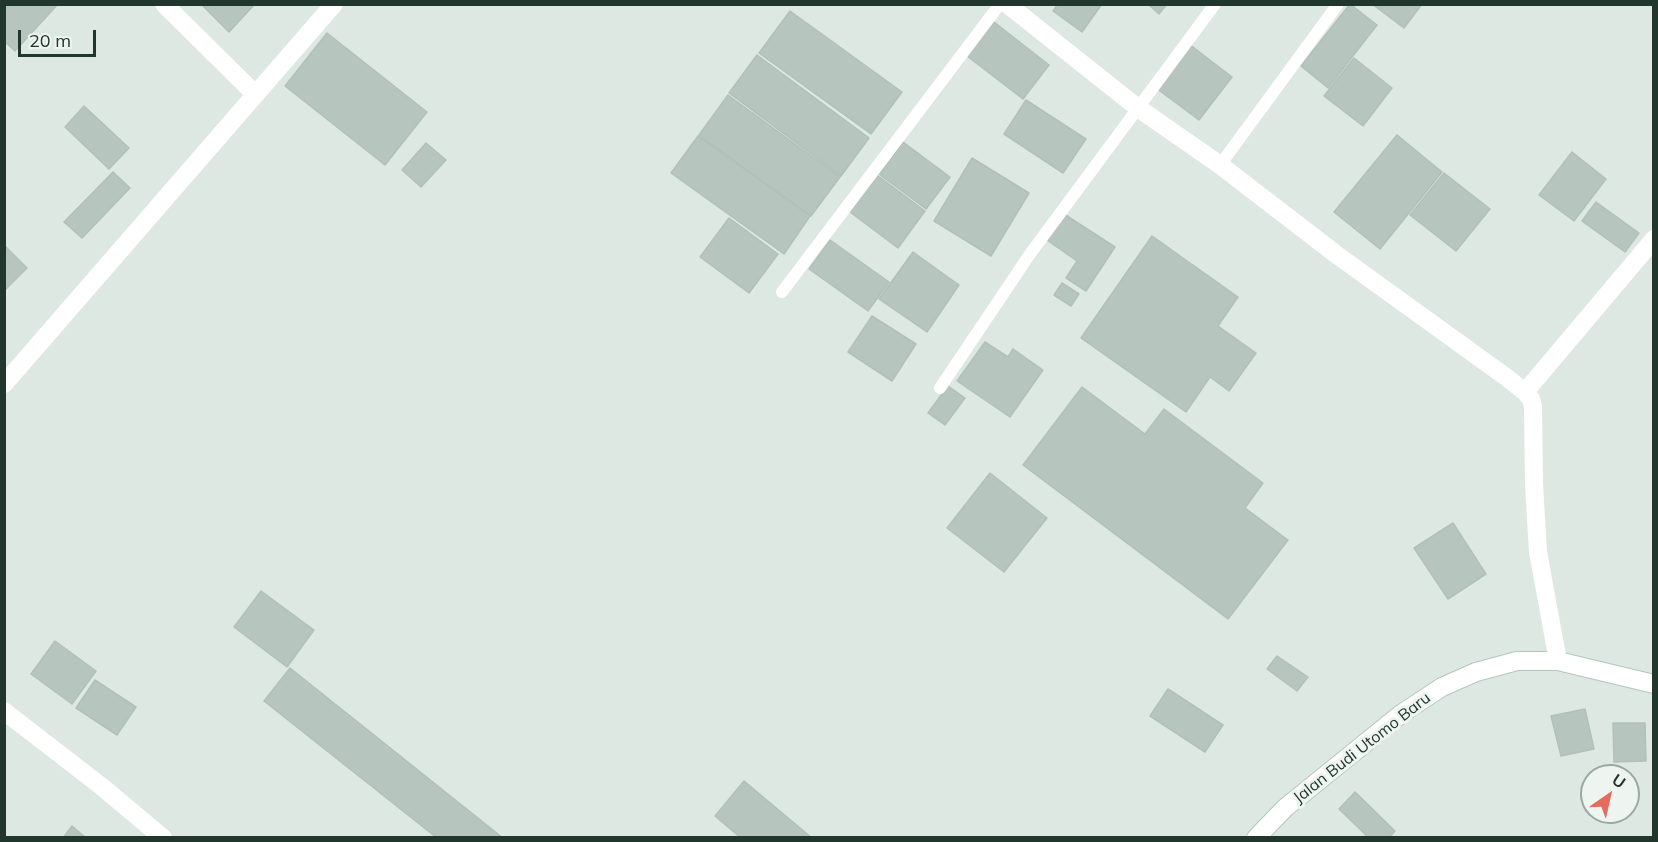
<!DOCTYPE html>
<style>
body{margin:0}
#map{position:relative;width:1658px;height:842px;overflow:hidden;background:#dee8e2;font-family:Mulish,sans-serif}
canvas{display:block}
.frame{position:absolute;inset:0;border:6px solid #21362d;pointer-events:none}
.north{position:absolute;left:1580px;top:764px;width:60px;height:60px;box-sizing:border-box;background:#eef5f0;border:2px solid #9ca9a2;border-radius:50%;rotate:34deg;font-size:16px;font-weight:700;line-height:24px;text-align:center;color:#21362d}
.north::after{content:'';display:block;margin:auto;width:21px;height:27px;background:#e56b5f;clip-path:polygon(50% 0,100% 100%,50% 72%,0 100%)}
.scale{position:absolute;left:18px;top:30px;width:78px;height:27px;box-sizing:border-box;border:3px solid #21362d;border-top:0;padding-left:8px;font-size:18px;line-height:21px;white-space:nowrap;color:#21362d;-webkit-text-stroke:4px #eef5f0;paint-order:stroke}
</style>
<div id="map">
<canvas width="1658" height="842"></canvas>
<div class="frame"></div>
<div class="north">U</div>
<div class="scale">20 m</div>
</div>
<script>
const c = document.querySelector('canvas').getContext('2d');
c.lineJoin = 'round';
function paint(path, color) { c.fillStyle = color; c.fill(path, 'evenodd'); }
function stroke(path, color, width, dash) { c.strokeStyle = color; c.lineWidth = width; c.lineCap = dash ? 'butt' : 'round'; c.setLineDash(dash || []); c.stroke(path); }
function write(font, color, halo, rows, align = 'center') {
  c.font = font + ' Mulish,sans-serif'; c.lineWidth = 6; c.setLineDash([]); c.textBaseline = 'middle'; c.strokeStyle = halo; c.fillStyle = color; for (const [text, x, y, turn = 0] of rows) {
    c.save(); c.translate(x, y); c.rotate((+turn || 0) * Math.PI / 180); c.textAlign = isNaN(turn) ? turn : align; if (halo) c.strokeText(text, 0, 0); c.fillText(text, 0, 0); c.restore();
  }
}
const building = new Path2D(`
 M 4,4 L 58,4 L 15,51 L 4,41 Z
 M 201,4 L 255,4 L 229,32 Z
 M 1058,4 L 1102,4 L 1082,32 L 1053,11 Z
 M 1148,4 L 1167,4 L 1159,14 Z
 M 1350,4 L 1377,25 L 1328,88 L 1301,66 Z
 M 1372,4 L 1422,4 L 1404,28 Z
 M 790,11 L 902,92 L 871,134 L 759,53 Z
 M 994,22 L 1049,65 L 1023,99 L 967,56 Z
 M 327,33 L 427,112 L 385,165 L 285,86 Z
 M 1189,44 L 1232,77 L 1199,120 L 1156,88 Z
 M 757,55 L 869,138 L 841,176 L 729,93 Z
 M 1354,58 L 1392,88 L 1363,126 L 1324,96 Z
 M 728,95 L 840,177 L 811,216 L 699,135 Z
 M 1026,100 L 1086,139 L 1063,173 L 1004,134 Z
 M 84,106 L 129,148 L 109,169 L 65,127 Z
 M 1397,135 L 1442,172 L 1380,249 L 1334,212 Z
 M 698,136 L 810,216 L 784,254 L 671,173 Z
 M 903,142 L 950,177 L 926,209 L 879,174 Z
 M 426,143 L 446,160 L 421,187 L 402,170 Z
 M 1572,152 L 1606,179 L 1574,221 L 1539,195 Z
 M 972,158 L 1029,193 L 991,256 L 934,221 Z
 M 113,172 L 130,188 L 82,238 L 64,222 Z
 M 1444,173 L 1490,209 L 1456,251 L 1410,215 Z
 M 877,175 L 925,211 L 898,248 L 850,212 Z
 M 1596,202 L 1639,233 L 1625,252 L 1582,221 Z
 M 1064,214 L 1115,247 L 1086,291 L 1066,278 L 1077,261 L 1047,240 Z
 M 729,218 L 778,254 L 749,293 L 700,257 Z
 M 1152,236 L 1238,297 L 1218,326 L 1256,353 L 1229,391 L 1210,377 L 1186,412 L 1081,338 Z
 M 830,240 L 889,282 L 868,311 L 809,269 Z
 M 4,245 L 27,268 L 4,291 Z
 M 913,252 L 959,285 L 927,332 L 879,299 Z
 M 1062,283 L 1079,294 L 1071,306 L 1054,295 Z
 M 872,316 L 916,344 L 892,381 L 848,352 Z
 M 985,342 L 1008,357 L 1013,349 L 1043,370 L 1010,417 L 957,381 Z
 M 948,386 L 965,398 L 945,425 L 928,413 Z
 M 1082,387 L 1145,434 L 1164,409 L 1263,483 L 1245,508 L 1288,540 L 1228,619 L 1023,465 Z
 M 990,473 L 1047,518 L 1004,572 L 947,528 Z
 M 1453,523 L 1486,574 L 1448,599 L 1414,548 Z
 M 261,591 L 314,630 L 287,667 L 234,627 Z
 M 55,641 L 96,671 L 72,704 L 31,674 Z
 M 1277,656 L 1308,677 L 1297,691 L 1267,669 Z
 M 290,668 L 503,838 L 437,838 L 264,701 Z
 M 95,680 L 136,707 L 117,735 L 76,708 Z
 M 1168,689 L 1223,725 L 1205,752 L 1150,716 Z
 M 1585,709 L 1594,749 L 1561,756 L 1551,716 Z
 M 1613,723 L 1645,723 L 1646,761 L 1614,762 Z
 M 744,781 L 812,838 L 741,838 L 715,816 Z
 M 1355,792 L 1395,831 L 1389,838 L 1369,838 L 1339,809 Z
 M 72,826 L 86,838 L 63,838 Z`);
paint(building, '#b6c5bd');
stroke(building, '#b1c1b8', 1.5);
const secondary = new Path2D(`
 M 1256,838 L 1285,808 L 1401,714 L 1442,687 L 1476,672 L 1517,661 L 1558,661 L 1654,684`);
stroke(secondary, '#b2c7bc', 20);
stroke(new Path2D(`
 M 1220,165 L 1338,4
 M 782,292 L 1000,4
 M 940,388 L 1030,254 L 1215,4`), '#fff', 12);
stroke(new Path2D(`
 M 164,4 L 255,94
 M 1007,4 L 1138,108 L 1220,165 L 1337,255 L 1506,377 L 1525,392 L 1531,399 L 1533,406 L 1534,484 L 1538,552 L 1558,661
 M 4,384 L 334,4
 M 1525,392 L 1654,239
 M 4,711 L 101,786 L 163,838`), '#fff', 18);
stroke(secondary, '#fff', 18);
write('16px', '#21362d', '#eef5f0', [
 ["Jalan Budi Utomo Baru",1362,748,-38]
]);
</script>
